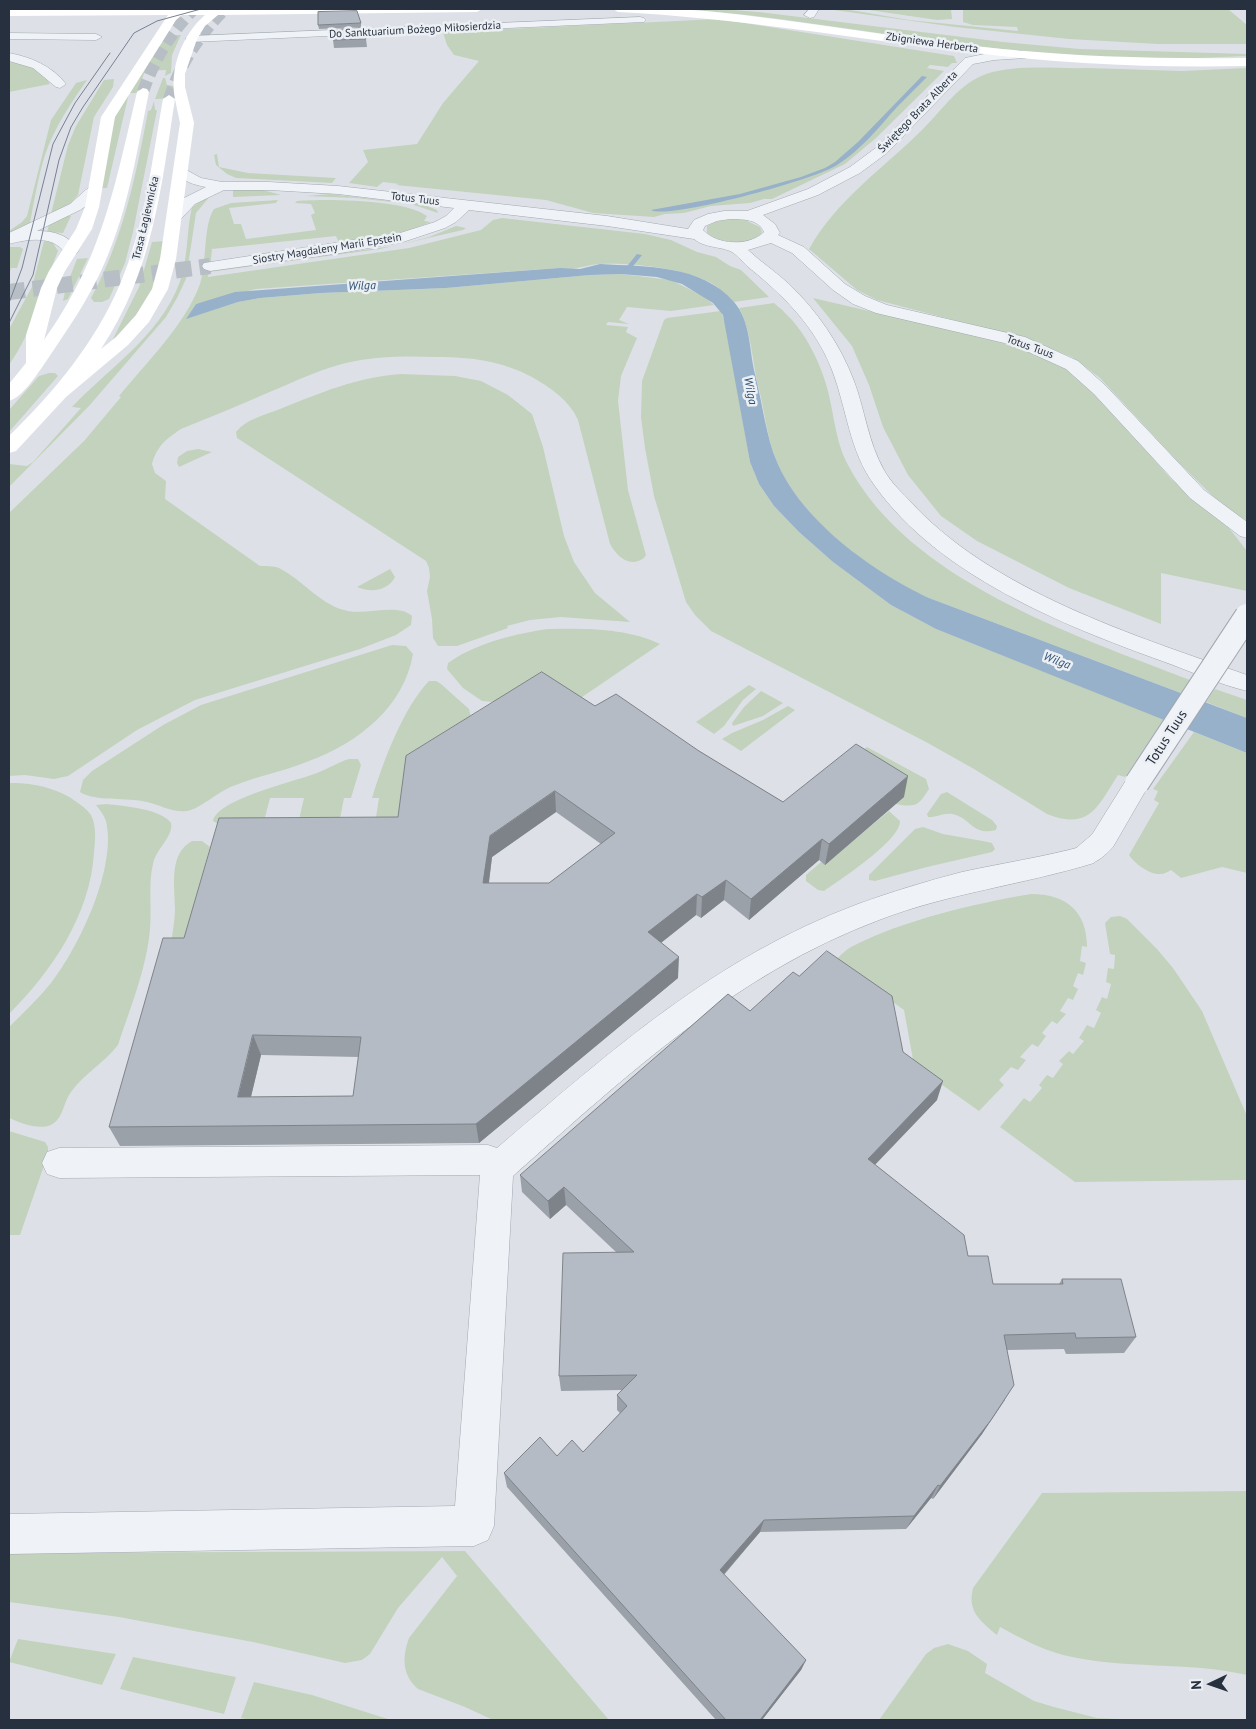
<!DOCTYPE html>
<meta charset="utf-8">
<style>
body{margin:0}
#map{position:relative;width:1256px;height:1729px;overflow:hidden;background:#dde1e7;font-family:"PT Sans",sans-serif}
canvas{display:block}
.frame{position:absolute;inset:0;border:10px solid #26303e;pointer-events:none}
.north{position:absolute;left:1186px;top:1659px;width:50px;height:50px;-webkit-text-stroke:4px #ecf0f5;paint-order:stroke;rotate:267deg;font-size:14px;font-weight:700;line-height:20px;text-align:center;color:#26303e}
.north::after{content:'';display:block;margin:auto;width:18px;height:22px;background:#26303e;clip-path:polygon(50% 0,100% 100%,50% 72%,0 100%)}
</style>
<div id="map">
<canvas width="1256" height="1729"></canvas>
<div class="frame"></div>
<div class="north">N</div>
</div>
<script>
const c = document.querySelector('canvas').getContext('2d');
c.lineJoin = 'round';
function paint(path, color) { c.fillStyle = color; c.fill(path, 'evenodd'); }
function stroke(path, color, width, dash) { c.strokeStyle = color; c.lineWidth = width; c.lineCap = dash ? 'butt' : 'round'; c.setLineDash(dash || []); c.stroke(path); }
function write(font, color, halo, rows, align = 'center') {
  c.font = font + ' "PT Sans",sans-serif'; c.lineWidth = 5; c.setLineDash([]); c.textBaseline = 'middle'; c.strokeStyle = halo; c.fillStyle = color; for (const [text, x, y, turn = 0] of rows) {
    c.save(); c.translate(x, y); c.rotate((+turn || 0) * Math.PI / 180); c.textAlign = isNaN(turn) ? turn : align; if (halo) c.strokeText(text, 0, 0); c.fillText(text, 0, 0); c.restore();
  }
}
paint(new Path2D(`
 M 680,9 L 720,9 L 759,12 L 1003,42 L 1080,49 L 1247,54 L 1247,56 C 1202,58 1157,60 1111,58 C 1058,55 1006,50 953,43 C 862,32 772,15 680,9 Z
 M 827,9 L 845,9 L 909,20 L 1018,31 L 1017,27 L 973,25 L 963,22 L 963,9 L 1228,9 L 1247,25 L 1247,44 L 1158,44 L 1069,39 L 955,27 Z
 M 862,9 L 951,9 L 952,19 L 937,20 Z
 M 719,19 L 954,56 L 957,63 L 952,63 L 948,67 L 930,65 L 927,68 L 944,71 L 876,138 L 845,164 L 772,199 L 764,199 L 750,203 L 711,206 L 684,213 L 665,214 L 654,217 L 593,213 L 546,200 L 396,185 L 399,184 L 383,182 L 377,187 L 349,183 L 368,162 L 363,150 L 417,144 L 443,103 L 479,61 L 454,55 L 447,45 L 443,32 Z
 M 167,35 L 181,35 L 172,55 L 171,73 L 165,76 L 166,70 L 145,71 L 137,93 L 129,93 L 107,188 L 101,188 L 114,114 Z
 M 9,60 C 26,64 42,68 50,84 L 9,92 Z
 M 1088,68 L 1182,71 L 1247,68 L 1247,521 L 1224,507 L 1179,463 L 1100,378 L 1072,357 L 1026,339 L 877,300 L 857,290 L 809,249 C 836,200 885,167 924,128 C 943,109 960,83 986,74 C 1018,64 1056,69 1088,68 Z
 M 163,78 L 165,78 L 167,85 L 174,86 L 178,98 L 155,99 Z
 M 114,79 L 113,87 L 94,117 L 78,195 L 71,203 L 51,214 L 68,145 L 76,126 L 104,80 Z
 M 87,80 C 71,103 54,128 45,155 C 38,177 34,202 30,223 L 9,233 L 9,231 L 22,222 L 27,216 L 51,120 L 76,83 Z
 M 154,101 L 155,110 L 157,110 L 133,232 L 125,263 L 109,299 L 102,302 L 94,302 L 91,298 C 123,239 136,176 148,111 L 151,110 Z
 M 217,154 L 219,167 L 248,173 L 336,178 L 332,183 L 236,178 L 227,174 L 216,165 L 214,155 Z
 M 233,190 L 263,190 L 281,195 L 233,197 Z
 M 330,194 L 425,205 L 437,210 L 438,213 L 411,204 L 355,198 L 306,196 Z
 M 211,195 L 196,213 L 186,279 L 177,298 L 166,317 L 89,406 L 9,487 L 9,464 L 27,466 L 33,462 L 81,408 L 72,407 C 111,366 169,329 183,271 C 188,250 187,228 192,207 Z
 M 278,200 L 276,203 L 229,208 L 234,224 L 241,224 L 246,239 L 316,230 L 311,215 L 315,213 L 311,204 L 295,203 L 297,201 C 326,199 403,199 427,216 L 424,221 L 431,222 C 374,246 304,248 243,256 L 339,243 L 336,236 L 212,249 L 210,270 L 394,246 L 429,237 L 456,226 L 466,228 L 463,230 L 380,249 L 209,272 L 208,277 L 409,248 L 481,230 L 493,220 L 502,218 L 645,234 L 671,240 L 697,252 L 716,257 L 730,266 L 741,270 L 769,297 L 734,302 C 727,296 720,289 713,284 C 687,268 629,262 599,264 C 585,265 574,271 560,268 L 256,289 L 196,304 L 187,318 L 238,302 L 260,298 L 321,293 L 446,288 L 590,275 L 621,274 L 671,280 L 703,296 L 714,305 L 671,311 L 627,307 L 619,320 L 629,324 L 608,322 L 606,325 L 628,327 L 626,332 L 637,338 L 621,376 L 618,401 L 628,490 L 646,555 L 644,558 C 630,568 617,557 610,544 L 578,420 C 569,400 551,388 532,377 C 502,361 471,357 437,357 C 407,356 376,356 346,363 C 321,369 296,381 272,391 C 242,404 211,417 181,429 C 166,439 157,446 152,464 L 155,473 L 166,481 L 165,499 L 260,566 C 266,566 274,566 279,568 C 303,580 321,606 348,611 C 367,615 398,603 412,616 L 411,625 L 396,635 L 360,649 L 195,700 L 137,730 L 68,776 L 54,779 L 25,775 L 9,776 L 9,513 L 84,441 L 121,397 L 119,396 C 146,363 185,325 200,284 C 207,263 203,225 214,209 L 231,203 Z
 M 68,215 L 71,216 L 63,233 L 47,232 L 49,224 Z
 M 722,219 L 745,220 L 760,227 L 762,232 C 752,248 720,243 707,233 L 707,226 Z
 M 44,241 L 53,243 L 58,251 C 41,292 35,328 9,365 L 9,329 L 32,287 Z
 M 165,241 L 156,283 L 140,313 L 111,343 L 139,287 L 152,242 Z
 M 9,247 L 20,247 L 23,249 L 17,268 L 11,268 L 9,275 Z
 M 88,258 L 68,299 L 63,301 L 66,287 L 77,259 Z
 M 813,298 L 993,340 L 1046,357 L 1073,372 L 1109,408 L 1171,479 L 1229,528 L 1247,551 L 1247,591 L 1161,573 L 1161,624 L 1069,588 L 977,541 L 941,516 L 908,475 L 883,427 L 869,385 L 852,346 Z
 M 774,303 C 778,307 782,309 785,313 C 803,329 818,358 825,381 C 834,408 834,439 848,465 C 909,581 1074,635 1190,680 L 1181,693 L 929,598 C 873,573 801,520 777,462 C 767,439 765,413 759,389 C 752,362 752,333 739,308 Z
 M 721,311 L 726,325 L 750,462 L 759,484 L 774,506 L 799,532 L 833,562 L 891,605 L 936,629 L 1164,719 L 1125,777 L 1118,775 C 1098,806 1090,831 1047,814 L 974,769 L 926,742 L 711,631 L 695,615 L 686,602 L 654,496 L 645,448 L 641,417 L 642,381 L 664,320 L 667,318 Z
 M 49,373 L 55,373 L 58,376 L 9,432 L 9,410 L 39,376 Z
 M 401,374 L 455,376 L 481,381 L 508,395 L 532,414 L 543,447 L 564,536 L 574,562 L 595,593 L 630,622 L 561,617 L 530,620 L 507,626 L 508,628 L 457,646 L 438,646 L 433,638 L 432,619 L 427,591 L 430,577 L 429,568 L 426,561 L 237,438 L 236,432 C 246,419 265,415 280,409 C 320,393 357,377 401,374 Z
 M 198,449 L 212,452 L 179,467 L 177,463 L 178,457 L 187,451 Z
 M 390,569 L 395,577 C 388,591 370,593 357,587 Z
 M 548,629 C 584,628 628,628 660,644 L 566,708 L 482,701 L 463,688 L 447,669 L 448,663 L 451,661 C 477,643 518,633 548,629 Z
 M 392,645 L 406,646 L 413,654 C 404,707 358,743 309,761 C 285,771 258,776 233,786 C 219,791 200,809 187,811 C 173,813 160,805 147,802 C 127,797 95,802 80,792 L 83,780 L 92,771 L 163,725 L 201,705 Z
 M 429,681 L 436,681 L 441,684 L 469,709 L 471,717 L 404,824 L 375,824 L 379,798 L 372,798 C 383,762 403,708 429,681 Z
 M 749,685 L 756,689 L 743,700 L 724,726 L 714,734 L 696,722 Z
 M 1215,689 L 1247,700 L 1247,718 L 1206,702 Z
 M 761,691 L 783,703 L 763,716 L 733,726 L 732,723 L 744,707 Z
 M 788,706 L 795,710 L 741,751 L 722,739 L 732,733 L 763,720 Z
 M 1194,732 L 1247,753 L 1247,873 L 1222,867 L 1181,878 L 1171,870 C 1168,872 1164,874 1160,874 C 1150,875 1134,863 1129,855 L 1159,803 L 1154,800 L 1158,791 L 1153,789 Z
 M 867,747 L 926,779 L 929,789 C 919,805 916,808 896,804 L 904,797 L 852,766 L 810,793 Z
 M 349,759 L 358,759 L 361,765 L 351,798 L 344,798 L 339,824 L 298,824 L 304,798 L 270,798 L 263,825 L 218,824 L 213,821 C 217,799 297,781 317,773 C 328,769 338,762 349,759 Z
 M 9,783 C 30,782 53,787 71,798 C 78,803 86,808 91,815 C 97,827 95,841 94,853 C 90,915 52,971 9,1014 Z
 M 947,792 L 992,820 L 997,826 L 996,830 C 974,836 971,820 956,815 C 945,811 937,818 928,817 L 927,814 L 941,794 Z
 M 107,804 C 123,806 162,809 171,823 C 174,836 156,849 153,864 C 148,884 152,908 150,929 C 147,967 130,1009 118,1045 C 104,1063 84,1074 71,1092 C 64,1101 63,1117 54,1123 C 43,1132 20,1123 9,1118 L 9,1027 C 23,1013 38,999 51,983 C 79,947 117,868 106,821 C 104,815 100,810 96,805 Z
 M 889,811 L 900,821 C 901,840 840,880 824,891 L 818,890 L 806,881 L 806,875 L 821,862 L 825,864 Z
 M 923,827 L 943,834 L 988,842 L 992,843 L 995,849 L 992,852 L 927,867 L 875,881 L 869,880 L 869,875 L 915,829 Z
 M 192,841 L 202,841 L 210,847 L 183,944 L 171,945 C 172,933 175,921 175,909 C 175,887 168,854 192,841 Z
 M 1031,894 C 1066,894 1087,911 1087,947 L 1082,946 L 1080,961 L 1086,963 L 1083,975 L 1078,973 L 1073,986 L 1078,989 L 1073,1000 L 1068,998 L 1060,1011 L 1066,1014 L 1057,1024 L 1052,1021 L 1042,1033 L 1046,1036 L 1038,1047 L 1032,1044 L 1020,1057 L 1026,1060 L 1018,1070 L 1011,1067 L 999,1080 L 1004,1085 L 979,1111 L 914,1065 L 904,1010 L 835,961 C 840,956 846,949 853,946 C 901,921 976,903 1031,894 Z
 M 1120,916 L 1127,919 L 1157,949 L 1173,968 L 1202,1011 L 1247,1116 L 1247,1180 L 1075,1182 L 1000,1127 L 1024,1098 L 1030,1102 L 1042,1088 L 1039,1085 L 1047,1075 L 1053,1078 L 1063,1064 L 1059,1061 L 1069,1051 L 1073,1054 L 1084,1041 L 1079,1038 L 1087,1025 L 1094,1028 L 1101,1013 L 1096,1010 L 1102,997 L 1107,999 L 1111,984 L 1106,982 L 1108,968 L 1114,969 L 1115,955 L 1110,954 L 1105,923 L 1111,917 Z
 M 9,1131 L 45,1142 L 48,1147 L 48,1154 L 20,1235 L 9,1235 Z
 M 1247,1491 L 1247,1675 C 1187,1661 1124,1670 1063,1655 C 1041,1649 1020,1638 1000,1627 L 997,1635 C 980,1621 967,1611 973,1588 L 1042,1493 Z
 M 465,1551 L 609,1720 L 493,1720 L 465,1707 L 418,1689 C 402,1675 402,1657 409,1638 L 457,1576 L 442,1557 L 398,1608 L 370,1654 L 362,1660 L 345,1663 L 253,1642 L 119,1617 L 9,1602 L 9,1553 Z
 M 18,1639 L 116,1654 L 102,1685 L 9,1662 Z
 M 948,1644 L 968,1651 L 987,1664 L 985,1673 L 1034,1701 L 1054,1707 L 1097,1718 L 1138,1720 L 879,1720 L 926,1654 L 934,1648 Z
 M 133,1657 L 236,1677 L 224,1714 L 120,1689 Z
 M 254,1682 L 312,1695 L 391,1720 L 250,1720 L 241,1718 Z`), '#c3d2bd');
paint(new Path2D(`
 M 600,264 C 646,267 701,264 734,302 C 751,322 749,350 755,374 C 762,401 766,437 777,462 C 802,521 873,572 929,598 L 1247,718 L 1247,753 L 936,629 L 891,605 L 833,562 L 799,532 L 774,506 L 759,484 L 750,462 L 723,315 L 713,303 L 682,284 L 657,277 L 621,274 L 590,275 L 446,288 L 321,293 L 260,298 L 238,302 L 186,319 L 196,304 L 235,292 L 560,268 L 580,269 Z`), '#96b1c9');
paint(new Path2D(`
 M 922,76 L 927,77 C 917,87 907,97 897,107 C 879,127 861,150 837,165 C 817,179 668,220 651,210 L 740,194 L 801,177 L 825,168 L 835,162 L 858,142 Z
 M 637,254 L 642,255 L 629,271 L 625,271 L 624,270 Z`), '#96b1c9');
stroke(new Path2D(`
 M 9,292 L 210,266`), '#b8bec5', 16, [16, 8]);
stroke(new Path2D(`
 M 143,92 C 154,60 170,33 194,9
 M 169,99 C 180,64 199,35 225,9`), '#b8bec5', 12, [12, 6]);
const pedestrian = new Path2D(`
 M 1084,846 L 1094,849 L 1098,856 L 1094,863 C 1022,885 949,893 879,920 C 735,974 626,1076 513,1176 L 494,1526 L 488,1540 L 474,1546 L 9,1554 L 9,1514 L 455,1506 L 480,1175 L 59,1178 L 47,1174 L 42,1163 L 47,1152 L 59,1148 L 488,1145 L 497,1148 C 611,1051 714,958 858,904 C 891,892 927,881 962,872 C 1003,863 1044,857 1084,846 Z`);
const minor = new Path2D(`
 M 809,9 L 819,9 L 814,17 L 810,18 L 804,15 Z
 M 640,17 L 644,18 L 646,20 L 644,22 L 191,42 L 185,39 L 191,36 Z
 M 9,33 L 96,34 L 102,37 L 96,40 L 9,39 Z
 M 1022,51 L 1028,55 L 1026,58 L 994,60 L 973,64 L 887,153 L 860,173 L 818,195 L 763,215 L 775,224 L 780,233 L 778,235 L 804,247 L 845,284 L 865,296 L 887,305 L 1025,337 L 1078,361 L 1106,386 L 1204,490 L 1247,522 L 1247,538 L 1240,536 L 1190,498 L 1094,394 L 1066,369 L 1013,345 L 876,313 L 853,304 L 833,290 L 792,253 L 771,243 L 748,250 C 761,262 776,272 789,284 C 817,311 840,344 854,381 C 865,410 868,442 884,470 C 890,481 899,490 908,499 C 989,590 1135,636 1247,675 L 1247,691 C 1218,684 1190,671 1162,661 C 1062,625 938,575 875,486 C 849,451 847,409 832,370 C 815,326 782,294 747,266 C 742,261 735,253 730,251 C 718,246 705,248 694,239 L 607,226 L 469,210 L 456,222 L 445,228 L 403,242 L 340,253 L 210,271 L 204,269 L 202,266 L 204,263 L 400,233 L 435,222 L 446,216 L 454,208 L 338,194 L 269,190 L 224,190 L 195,204 L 179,221 L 169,221 L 166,218 L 184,198 L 206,187 C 194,185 182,181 174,171 L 176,168 L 181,167 L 201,178 L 222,182 L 269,182 L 338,186 L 607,216 L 688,229 L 694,220 L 708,214 L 724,211 L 747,211 L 808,189 L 850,167 L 877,147 L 965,58 L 994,52 ZM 730,219 C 742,219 759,219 764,232 C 749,247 717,245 703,230 L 705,226 L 717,221 Z
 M 9,53 C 31,57 52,66 66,84 L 60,88 L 56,87 L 33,68 L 9,61 Z
 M 95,185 L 100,186 L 102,189 L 89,204 L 80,210 L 37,231 C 55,231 68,235 79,250 L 77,253 L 65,253 C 53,235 28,239 9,244 L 9,233 L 70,204 C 78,198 86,187 95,185 Z
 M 1137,774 L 1146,777 L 1150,783 L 1113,847 C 1102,859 1091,868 1074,863 L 1070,856 C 1076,846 1086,841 1093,833 L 1128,777 Z`);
stroke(pedestrian, '#a2a8b1', 1);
stroke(minor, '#a2a8b1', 1);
paint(pedestrian, '#eff2f6');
paint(minor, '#eff2f6');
paint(new Path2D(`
 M 119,9 L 482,9 L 477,12 L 218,15 L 205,26 L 197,39 L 185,74 L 185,87 L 194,123 L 176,259 L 168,289 L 149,322 L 128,345 L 66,397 L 16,451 L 9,453 L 9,436 C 54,392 95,343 120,284 C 145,226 152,160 163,99 L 169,95 L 175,99 C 169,69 182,35 205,15 L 182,15 L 176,20 L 115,117 L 99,207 L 92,229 L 65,271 L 57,288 L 44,340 C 102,259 115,186 137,92 L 143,88 L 147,89 L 149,92 C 137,150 129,207 105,262 C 90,298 67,330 45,363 C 37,374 23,397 9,401 L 9,384 L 26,363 L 26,335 L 41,288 L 49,271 L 76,229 L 85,207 L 101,117 L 168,15 L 9,16 L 9,10 ZM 175,99 L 180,123 L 160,259 L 152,289 L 136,315 L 116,337 L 101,349 C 153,271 161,189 175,99 Z
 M 613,9 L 676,9 L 706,11 C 805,21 903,39 1002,49 C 1083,57 1165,59 1247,58 L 1247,66 C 1154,68 1060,64 968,52 C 851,38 736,18 618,12 Z`), '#fff');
stroke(new Path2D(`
 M 9,303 L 22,268 L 53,144 L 75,103 L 110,53
 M 9,323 L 33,275 L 59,160 L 71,127 L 83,107 L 134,33 L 157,21 L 201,9`), '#768192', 1);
const minorBridge = new Path2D(`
 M 1137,783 L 1247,616`);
stroke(minorBridge, '#a2a8b1', 26, []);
stroke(minorBridge, '#eff2f6', 24);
paint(new Path2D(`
 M 361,23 L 361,27 L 319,29 L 318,25 Z
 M 366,39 L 367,47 L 334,48 L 333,40 Z
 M 595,706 L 699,751 L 783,802 L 904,797 L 825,865 L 819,860 L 749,920 L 724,900 L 701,918 L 696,915 L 661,943 L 678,978 L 479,1143 L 120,1146 L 109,1127 L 184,938 ZM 556,812 L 601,844 L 549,883 L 489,883 L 492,857 ZM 261,1055 L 359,1057 L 353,1096 L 251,1097 Z
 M 750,1011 L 903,1052 L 937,1100 L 875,1165 L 968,1256 L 993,1284 L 1059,1284 L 1062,1279 L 1136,1337 L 1124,1353 L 1066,1354 L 1064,1349 L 1007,1350 L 1005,1400 L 982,1434 L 933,1499 L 931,1498 L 906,1529 L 760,1532 L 724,1575 L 806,1660 L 801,1670 L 762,1720 L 716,1720 L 507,1487 L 504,1473 L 557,1456 L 583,1452 L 620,1413 L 617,1410 L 617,1395 L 622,1390 L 561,1391 L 559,1376 L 616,1252 L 566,1205 L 550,1219 L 522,1192 L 520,1175 Z`), '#9ba1a9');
paint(new Path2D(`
 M 908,776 L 904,797 L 825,865 L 829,844 Z
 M 555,791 L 556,812 L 492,857 L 486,904 L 483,883 L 490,836 Z
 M 822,839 L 819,860 L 749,920 L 751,899 Z
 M 726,880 L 724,900 L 701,918 L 702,897 Z
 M 697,894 L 696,915 L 648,953 L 648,932 Z
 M 679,957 L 678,978 L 479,1143 L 476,1124 Z
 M 253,1035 L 261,1055 L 246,1117 L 238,1097 Z
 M 943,1081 L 937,1100 L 863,1177 L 868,1159 Z
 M 564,1187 L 566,1205 L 550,1219 L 548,1201 Z
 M 1014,1385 L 982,1434 L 933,1499 L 940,1486 Z
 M 938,1485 L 931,1498 L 906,1529 L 914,1516 Z
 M 764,1520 L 760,1532 L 717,1582 L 720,1570 Z
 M 806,1660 L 801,1670 L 762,1720 L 760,1720 Z`), '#7e8389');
const building = new Path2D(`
 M 357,11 L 361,23 L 318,25 L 318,12 Z
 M 363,28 L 366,39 L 333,40 L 333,30 Z
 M 542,672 L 595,706 L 616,694 L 699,751 L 783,802 L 856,744 L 908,776 L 829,844 L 822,839 L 751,899 L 726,880 L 702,897 L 697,894 L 648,932 L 679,957 L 476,1124 L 109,1127 L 163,938 L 184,938 L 219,818 L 398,817 L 406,756 ZM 555,791 L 615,833 L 549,883 L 483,883 L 490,836 ZM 253,1035 L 361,1037 L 353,1096 L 238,1097 Z
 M 827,951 L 892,996 L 903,1052 L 943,1081 L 868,1159 L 964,1235 L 968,1256 L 988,1256 L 993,1284 L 1063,1284 L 1062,1279 L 1121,1279 L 1136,1337 L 1076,1338 L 1075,1333 L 1004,1335 L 1014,1385 L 991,1420 L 940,1486 L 938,1485 L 914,1516 L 764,1520 L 720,1570 L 806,1660 L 760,1720 L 726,1720 L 504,1473 L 540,1437 L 557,1456 L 572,1440 L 583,1452 L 627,1406 L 617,1395 L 637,1375 L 559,1376 L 563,1253 L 634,1252 L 564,1187 L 548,1201 L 520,1175 L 728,994 L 750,1011 L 793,972 L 799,976 Z`);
paint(building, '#b4bbc4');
stroke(building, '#7e8389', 1);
write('11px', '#26303e', '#ecf0f5', [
 ["Do Sanktuarium Bożego Miłosierdzia",415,30,-3],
 ["Zbigniewa Herberta",932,43,8],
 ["Świętego Brata Alberta",918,112,-46],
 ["Totus Tuus",415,199,7],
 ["Trasa Łagiewnicka",146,218,-77],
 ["Siostry Magdaleny Marii Epstein",327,249,-9],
 ["Totus Tuus",1030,347,20]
]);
write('italic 12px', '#2e5074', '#ecf0f5', [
 ["Wilga",362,286,-2],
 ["Wilga",750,391,79],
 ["Wilga",1057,661,21]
]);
write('14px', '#26303e', '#ecf0f5', [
 ["Totus Tuus",1167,738,-57]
]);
</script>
